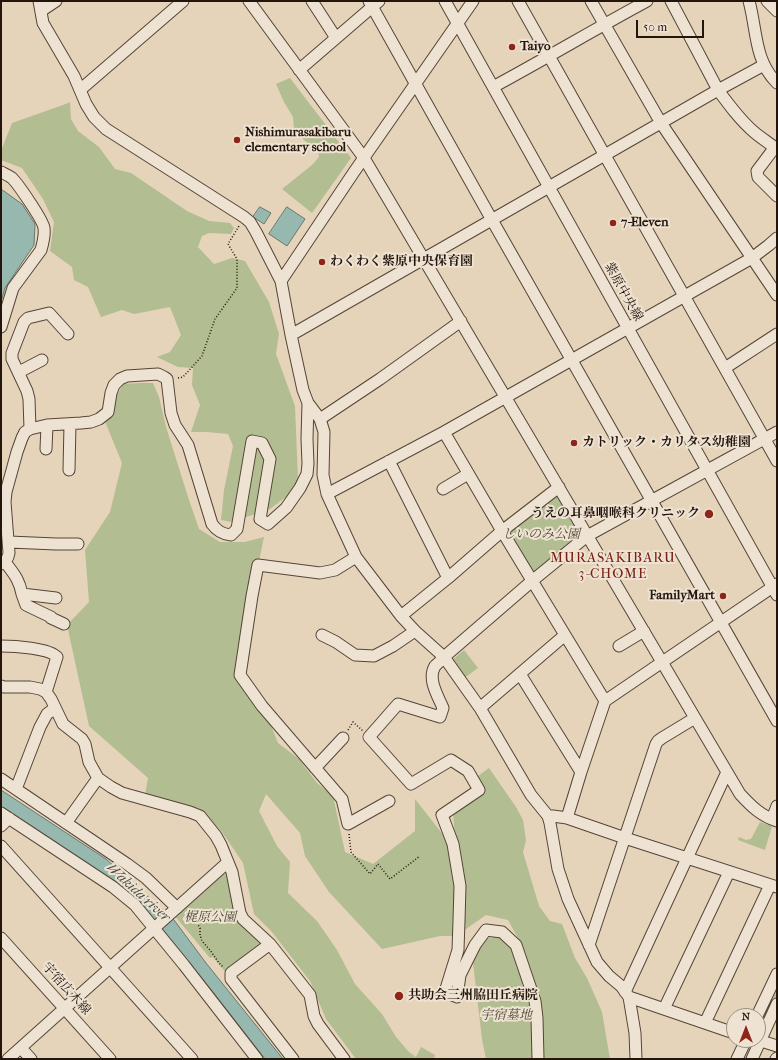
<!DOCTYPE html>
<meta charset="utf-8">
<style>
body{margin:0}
#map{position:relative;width:778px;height:1060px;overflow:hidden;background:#e5d4ba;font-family:"IM FELL French Canon",serif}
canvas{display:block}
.frame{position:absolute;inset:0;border:2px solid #24150c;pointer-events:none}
.north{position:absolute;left:726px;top:1008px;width:40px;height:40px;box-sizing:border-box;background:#eee3d2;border:1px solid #9d9183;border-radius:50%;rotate:0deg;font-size:11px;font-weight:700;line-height:16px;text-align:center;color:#24150c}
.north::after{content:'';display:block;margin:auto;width:14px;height:18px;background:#8f2418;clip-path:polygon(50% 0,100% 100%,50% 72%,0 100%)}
.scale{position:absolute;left:636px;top:20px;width:68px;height:18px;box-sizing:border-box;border:2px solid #24150c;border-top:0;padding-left:5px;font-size:12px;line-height:14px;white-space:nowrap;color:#24150c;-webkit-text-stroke:3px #eee3d2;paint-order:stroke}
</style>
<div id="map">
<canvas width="778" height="1060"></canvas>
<div class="frame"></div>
<div class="north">N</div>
<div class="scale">50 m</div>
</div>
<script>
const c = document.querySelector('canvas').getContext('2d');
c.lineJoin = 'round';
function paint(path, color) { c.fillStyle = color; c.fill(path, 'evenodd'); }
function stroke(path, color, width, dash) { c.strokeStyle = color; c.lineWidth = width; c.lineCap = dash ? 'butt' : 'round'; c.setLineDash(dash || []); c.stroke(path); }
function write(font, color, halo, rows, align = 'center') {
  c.font = font + ' "IM FELL French Canon","Noto Serif JP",serif'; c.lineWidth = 4; c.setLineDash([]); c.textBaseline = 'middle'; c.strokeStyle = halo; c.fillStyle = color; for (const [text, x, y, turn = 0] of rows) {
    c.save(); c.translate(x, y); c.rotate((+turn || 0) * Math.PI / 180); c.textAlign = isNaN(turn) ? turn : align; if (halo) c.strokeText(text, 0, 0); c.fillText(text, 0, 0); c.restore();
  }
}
paint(new Path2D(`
 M 290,78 L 351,158 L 312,213 L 282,189 L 312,165 L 319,157 L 318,152 L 303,139 L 294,128 L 293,117 L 284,102 L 276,84 Z
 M 70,102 L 71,119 L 78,131 L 99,147 L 115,169 L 131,173 L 187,211 L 209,221 L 230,223 L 234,228 L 231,234 L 209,233 L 202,236 L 198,247 L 214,264 L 232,258 L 245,261 L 269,302 L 279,334 L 276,354 L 295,406 L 298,480 L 291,493 L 270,509 L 232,522 L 221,520 L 224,490 L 233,446 L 228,434 L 207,432 L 191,432 L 200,405 L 192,385 L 193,368 L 178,367 L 157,357 L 170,352 L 181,335 L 170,307 L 134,314 L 122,310 L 101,317 L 88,287 L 74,280 L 72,267 L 50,251 L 54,222 L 43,199 L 22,168 L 1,160 L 1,151 L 12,123 L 63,105 Z
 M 139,383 L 153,383 L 159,397 L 166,427 L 189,500 L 199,529 L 220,542 L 245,542 L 264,537 L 253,590 L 244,678 L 266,713 L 278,743 L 299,759 L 317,783 L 333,796 L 345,852 L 373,864 L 415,831 L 415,799 L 448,841 L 455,838 L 453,811 L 481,794 L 474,779 L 489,768 L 516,807 L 523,820 L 526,840 L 523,852 L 539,906 L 550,921 L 562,924 L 575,958 L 587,978 L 602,1012 L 610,1059 L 543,1059 L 540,997 L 524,949 L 508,920 L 486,915 L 456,936 L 440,936 L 382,949 L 329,892 L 305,856 L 300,833 L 266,794 L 259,811 L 277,846 L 290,862 L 288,893 L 317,921 L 337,950 L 355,984 L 382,1014 L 396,1037 L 409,1052 L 416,1057 L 421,1047 L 435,1055 L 434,1059 L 356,1059 L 326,1019 L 310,981 L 272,932 L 254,914 L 243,863 L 222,832 L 202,812 L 145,795 L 148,778 L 89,726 L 67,625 L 89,602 L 85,550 L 110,512 L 122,463 L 104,419 L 123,384 Z
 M 554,494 L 558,495 L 581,532 L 580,536 L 534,573 L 504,531 Z
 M 464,650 L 478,668 L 463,679 L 450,662 Z
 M 760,822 L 772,826 L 765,850 L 738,840 L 739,837 L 746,840 L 751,839 Z
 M 222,874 L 225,874 L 228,877 L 260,942 L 260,946 L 226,973 L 213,957 L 210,958 L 174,915 Z
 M 502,936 L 514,950 L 523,975 L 522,984 L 533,1011 L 535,1059 L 486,1059 L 482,1039 L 473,963 L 482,939 Z
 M 777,981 L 777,997 L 760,1035 L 758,1034 L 758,1023 Z`), '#b2bd91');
const water = new Path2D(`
 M 1,189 L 22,204 L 35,224 L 34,245 L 5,288 L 1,302 Z
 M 260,207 L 271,213 L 264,224 L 253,217 Z
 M 287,207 L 305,219 L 287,246 L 269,234 Z
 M 1,790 L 106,859 L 174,920 L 206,963 L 283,1059 L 265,1059 L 213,992 L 164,931 L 142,906 L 119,886 L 76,856 L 1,808 Z`);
paint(water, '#96b8af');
stroke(water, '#68776e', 1);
const minor = new Path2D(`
 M 39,1 L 43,23 L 74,76 L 86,104 L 94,117 L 106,129 L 244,217 L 250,222 L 256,232 L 281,281 L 291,335 L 303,390 L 308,403 L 320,419 L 324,432 L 323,475 L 327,494 L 356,557 L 401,616 L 415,631 L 444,657 L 480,708 L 531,795 L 548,816 L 550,823 L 558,869 L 568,899 L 597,962 L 609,976 L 621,986 L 629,997 L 635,1033 L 636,1059
 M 249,1 L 364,158 L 740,794 C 751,806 761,816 777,821
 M 312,1 L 336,38
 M 369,1 L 492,220 L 777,721
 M 445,1 L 777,595
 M 518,1 L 777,461
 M 591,1 L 661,123 L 777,295
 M 671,1 L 718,90 C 729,105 740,120 754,132 C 761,138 769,143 777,149
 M 749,1 C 757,30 754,60 777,83
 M 767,1 L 777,11
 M 41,11 L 56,1
 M 299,70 L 379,1
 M 493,87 C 545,59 595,29 647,1
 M 80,90 L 183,1
 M 775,147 L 757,171 L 758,177 L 777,196
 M 1,172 C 5,174 8,175 12,178 C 18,184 43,220 44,228 C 45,235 43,243 41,250 L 13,288 L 1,327
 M 281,281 L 354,172 L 473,1
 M 291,335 L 718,90 L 764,65
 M 725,368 L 777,334
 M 19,372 L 42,360
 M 320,419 L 380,379 L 461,321
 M 30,429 L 29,399 L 27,391 L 12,359 L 12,353 L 24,322 L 28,318 L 49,313 L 68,334
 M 444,432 L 502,531 L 605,701
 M 46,449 L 47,425
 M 389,461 L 448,578
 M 69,470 L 70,424
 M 443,489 L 468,474
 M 327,494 L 444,432 L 752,258 L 769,245 L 777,238
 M 9,542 L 56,544 L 78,544
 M 356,557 L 335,570 L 320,573 L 258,565 L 252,596 L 240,675 L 262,706 L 342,799 L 348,824 L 389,801
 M 5,562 C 14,574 19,579 22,594 L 56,598
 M 1,564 C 6,561 8,559 9,553 L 5,502 L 6,492 L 17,452 L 22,438 L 25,432 L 30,429 L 47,425 L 81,423 L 91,422 L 99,419 L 108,412 L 111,393 L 114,385 L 120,379 L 127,376 L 158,374 L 164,377 L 167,379 L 171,413 L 175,425 L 188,445 L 212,524 C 217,531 222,534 231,535 L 237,529 L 252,441 L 262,443 L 270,459 L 260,519 L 268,524 L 286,508 L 300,488 L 307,474 L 308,464 L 307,439 L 308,403
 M 22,594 L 26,605 L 51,617 L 51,618 L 64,624
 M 401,616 L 448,578 L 502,531 L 559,487
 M 322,635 L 336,642 L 355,655 L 374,656 L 393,646 L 415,631
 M 1,646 C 14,646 49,648 57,657 L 46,692
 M 619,646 L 644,631
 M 520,674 L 581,772
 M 1,686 L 4,687 L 30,687 L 40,689 L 46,692 L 51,699 L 63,724 L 82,739 L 85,744 L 89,762 L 98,778 L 111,787 L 122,793 L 190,812 L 200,816 L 216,836 L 221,845 L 232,872 L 240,913 L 243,919 L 270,944 L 310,995 L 314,1016 L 318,1024 L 344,1059
 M 480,708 L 565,635
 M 315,768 L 343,738
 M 1,779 L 127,864 L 146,878 L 177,908
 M 16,789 L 40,727 L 47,714 L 55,708
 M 1,813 L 113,887 L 135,905 L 184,965 L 257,1059
 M 548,816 L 553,816 L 567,818 L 625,838 L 777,887
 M 567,818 L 581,772 L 605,701 L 777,584
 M 772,819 L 777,806
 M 66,823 L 98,778
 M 1,826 L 9,818
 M 1,846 L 192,1059
 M 1,938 L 110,1059
 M 270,944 L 231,973 L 231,979 L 293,1059
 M 589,945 L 656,744 L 658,741 L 662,738 L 695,718
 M 625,992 L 727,772
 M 629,997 L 734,1033
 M 664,1009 L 729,872
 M 757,1016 L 777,974
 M 705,1023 L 770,885
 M 758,1040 L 777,1046
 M 21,1048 L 31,1059
 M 8,1059 L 228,862
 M 538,1059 L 537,1018 L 535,1001 L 516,945 L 502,932 L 486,930 L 475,945 L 460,975 L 457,997 L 445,992 L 458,950 L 459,921 L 460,886 L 453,844 L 442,815 L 479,790 L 468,771 L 451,760 L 411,784 L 369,737 L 398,704 L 440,717 L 443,708 C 438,696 427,679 435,666 C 438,663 442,660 444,657 L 532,581 L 587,536 L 777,432
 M 737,1059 L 746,1040
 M 752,1059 L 777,1004
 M 776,1059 L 777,1058`);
stroke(minor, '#544538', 13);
stroke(new Path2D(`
 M 178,378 L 183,377 L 202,356 L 215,319 L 237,288 L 237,259 L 228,244 L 239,226
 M 348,730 L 353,722 L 363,731
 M 349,834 L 351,852 L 370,874 L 378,864 L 390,879 L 420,856
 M 189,910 L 200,928 L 200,935 L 202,941 L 210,950 L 219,963 L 223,967`), '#24150c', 1.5, [1, 2]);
stroke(minor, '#eee3d2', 11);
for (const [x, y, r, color] of [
 [512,47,4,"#8f2418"],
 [237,140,4,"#8f2418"],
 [613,223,4,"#8f2418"],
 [322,262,4,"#8f2418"],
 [574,443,4,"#8f2418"],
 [709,514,5,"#8f2418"],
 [723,596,4,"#8f2418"],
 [399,996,5,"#8f2418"]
]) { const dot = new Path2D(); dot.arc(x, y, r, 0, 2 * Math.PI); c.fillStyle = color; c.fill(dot); stroke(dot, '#eee3d2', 1.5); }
write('bold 13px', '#24150c', '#eee3d2', [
 ["Taiyo",520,47],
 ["Nishimurasakibaru",245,133],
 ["elementary school",245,148],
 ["7-Eleven",621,223],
 ["わくわく紫原中央保育園",330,262],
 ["カトリック・カリタス幼稚園",582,443],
 ["うえの耳鼻咽喉科クリニック",700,514,"right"],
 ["FamilyMart",715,596,"right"],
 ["共助会三州脇田丘病院",408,996]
], 'left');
write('13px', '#24150c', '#eee3d2', [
 ["紫原中央線",623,292,61],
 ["宇宿広木線",66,989,48]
]);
write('italic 13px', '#4f4734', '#eee3d2', [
 ["しいのみ公園",541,535],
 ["梶原公園",210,918],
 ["宇宿墓地",506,1016]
]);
c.letterSpacing = '1px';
write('14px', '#7a1f14', '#eee3d2', [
 ["MURASAKIBARU",613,559],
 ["3-CHOME",613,575]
]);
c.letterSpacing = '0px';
write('italic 14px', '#4c4e45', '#eee3d2', [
 ["Wakida river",138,893,42]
]);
</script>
